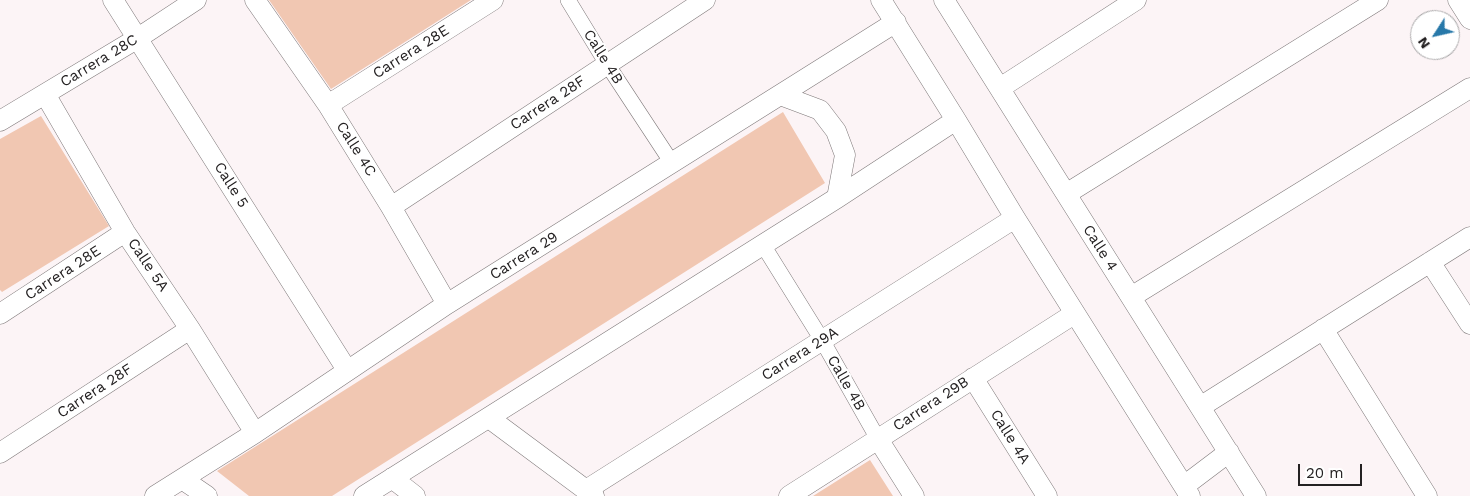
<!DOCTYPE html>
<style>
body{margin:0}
#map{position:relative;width:1470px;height:496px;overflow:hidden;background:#fcf4f6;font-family:"Work Sans",sans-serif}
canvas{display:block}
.north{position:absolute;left:1410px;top:10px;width:50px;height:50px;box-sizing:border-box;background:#fff;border:1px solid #a7a6a7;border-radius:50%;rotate:235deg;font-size:14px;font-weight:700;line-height:20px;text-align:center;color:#242122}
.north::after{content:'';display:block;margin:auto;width:18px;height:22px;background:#2778a9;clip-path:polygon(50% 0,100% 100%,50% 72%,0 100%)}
.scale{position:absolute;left:1298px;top:464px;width:64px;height:22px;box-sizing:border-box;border:2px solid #242122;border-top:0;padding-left:6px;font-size:15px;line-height:18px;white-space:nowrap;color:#242122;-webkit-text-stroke:4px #fff;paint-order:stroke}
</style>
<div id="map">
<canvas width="1470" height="496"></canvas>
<div class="north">N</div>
<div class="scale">20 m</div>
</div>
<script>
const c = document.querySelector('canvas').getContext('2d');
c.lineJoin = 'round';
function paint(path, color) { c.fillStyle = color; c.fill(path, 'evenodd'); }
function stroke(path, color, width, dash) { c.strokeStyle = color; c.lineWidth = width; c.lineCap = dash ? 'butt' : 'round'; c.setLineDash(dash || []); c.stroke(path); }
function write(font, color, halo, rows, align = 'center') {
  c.font = font + ' "Work Sans",sans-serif'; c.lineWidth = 4; c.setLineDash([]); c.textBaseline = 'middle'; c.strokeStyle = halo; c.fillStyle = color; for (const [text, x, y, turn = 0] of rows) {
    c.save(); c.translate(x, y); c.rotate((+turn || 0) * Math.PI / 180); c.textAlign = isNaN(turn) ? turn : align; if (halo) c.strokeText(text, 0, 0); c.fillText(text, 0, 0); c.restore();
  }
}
paint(new Path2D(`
 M 269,0 L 471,0 L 331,89 Z
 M 783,112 L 825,183 L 332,496 L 249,496 L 217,471 Z
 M 41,116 L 109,226 L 2,292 L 0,290 L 0,139 Z
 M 870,460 L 893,496 L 813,496 Z`), '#f1c7b2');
const pedestrian = new Path2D(`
 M 568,0 L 607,64 L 672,163
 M 763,245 L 822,340 L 878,439`);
const minor = new Path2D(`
 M 113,0 L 347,370
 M 255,0 L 328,105 L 391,207 L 447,304
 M 881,0 L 956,120 L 1015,218 L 1190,496
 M 944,0 L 1256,496
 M 1458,0 L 1470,19
 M 1000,88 L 1136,0
 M 45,94 L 125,232 L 190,329 L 255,433
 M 780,95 L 820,110 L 836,131 L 845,155 L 837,198
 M 328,105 L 493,0
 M 0,121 L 138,38 L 196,0
 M 1066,194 L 1378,0
 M 391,207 L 705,0
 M 1430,262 L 1470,324
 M 1131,297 L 1470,88
 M 0,314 L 125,232
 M 1323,329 L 1427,496
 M 973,378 L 1047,496
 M 1200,407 L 1470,237
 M 489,418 L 594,496
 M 878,439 L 914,496
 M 0,453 L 190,329
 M 392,478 L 415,496
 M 182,479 L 207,496
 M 1184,486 L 1229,452
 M 586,490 L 1015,218
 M 155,496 L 255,433 L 447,304 L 896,22
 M 364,496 L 837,198 L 956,120
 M 789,496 L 1074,314`);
stroke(pedestrian, '#7e7879', 16);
stroke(minor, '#7e7879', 21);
stroke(pedestrian, '#fff', 15);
stroke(minor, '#fff', 20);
write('15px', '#242122', '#fff', [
 ["Carrera 28E",411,52,-32],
 ["Calle 4B",603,57,58],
 ["Carrera 28C",99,61,-31],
 ["Carrera 28F",548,103,-33],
 ["Calle 4C",356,149,58],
 ["Calle 5",231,185,58],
 ["Calle 4",1100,248,58],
 ["Carrera 29",524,256,-32],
 ["Calle 5A",148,265,56],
 ["Carrera 28E",63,273,-33],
 ["Carrera 29A",800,354,-32],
 ["Calle 4B",846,383,60],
 ["Carrera 28F",95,391,-33],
 ["Carrera 29B",931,404,-33],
 ["Calle 4A",1010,437,58]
]);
</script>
